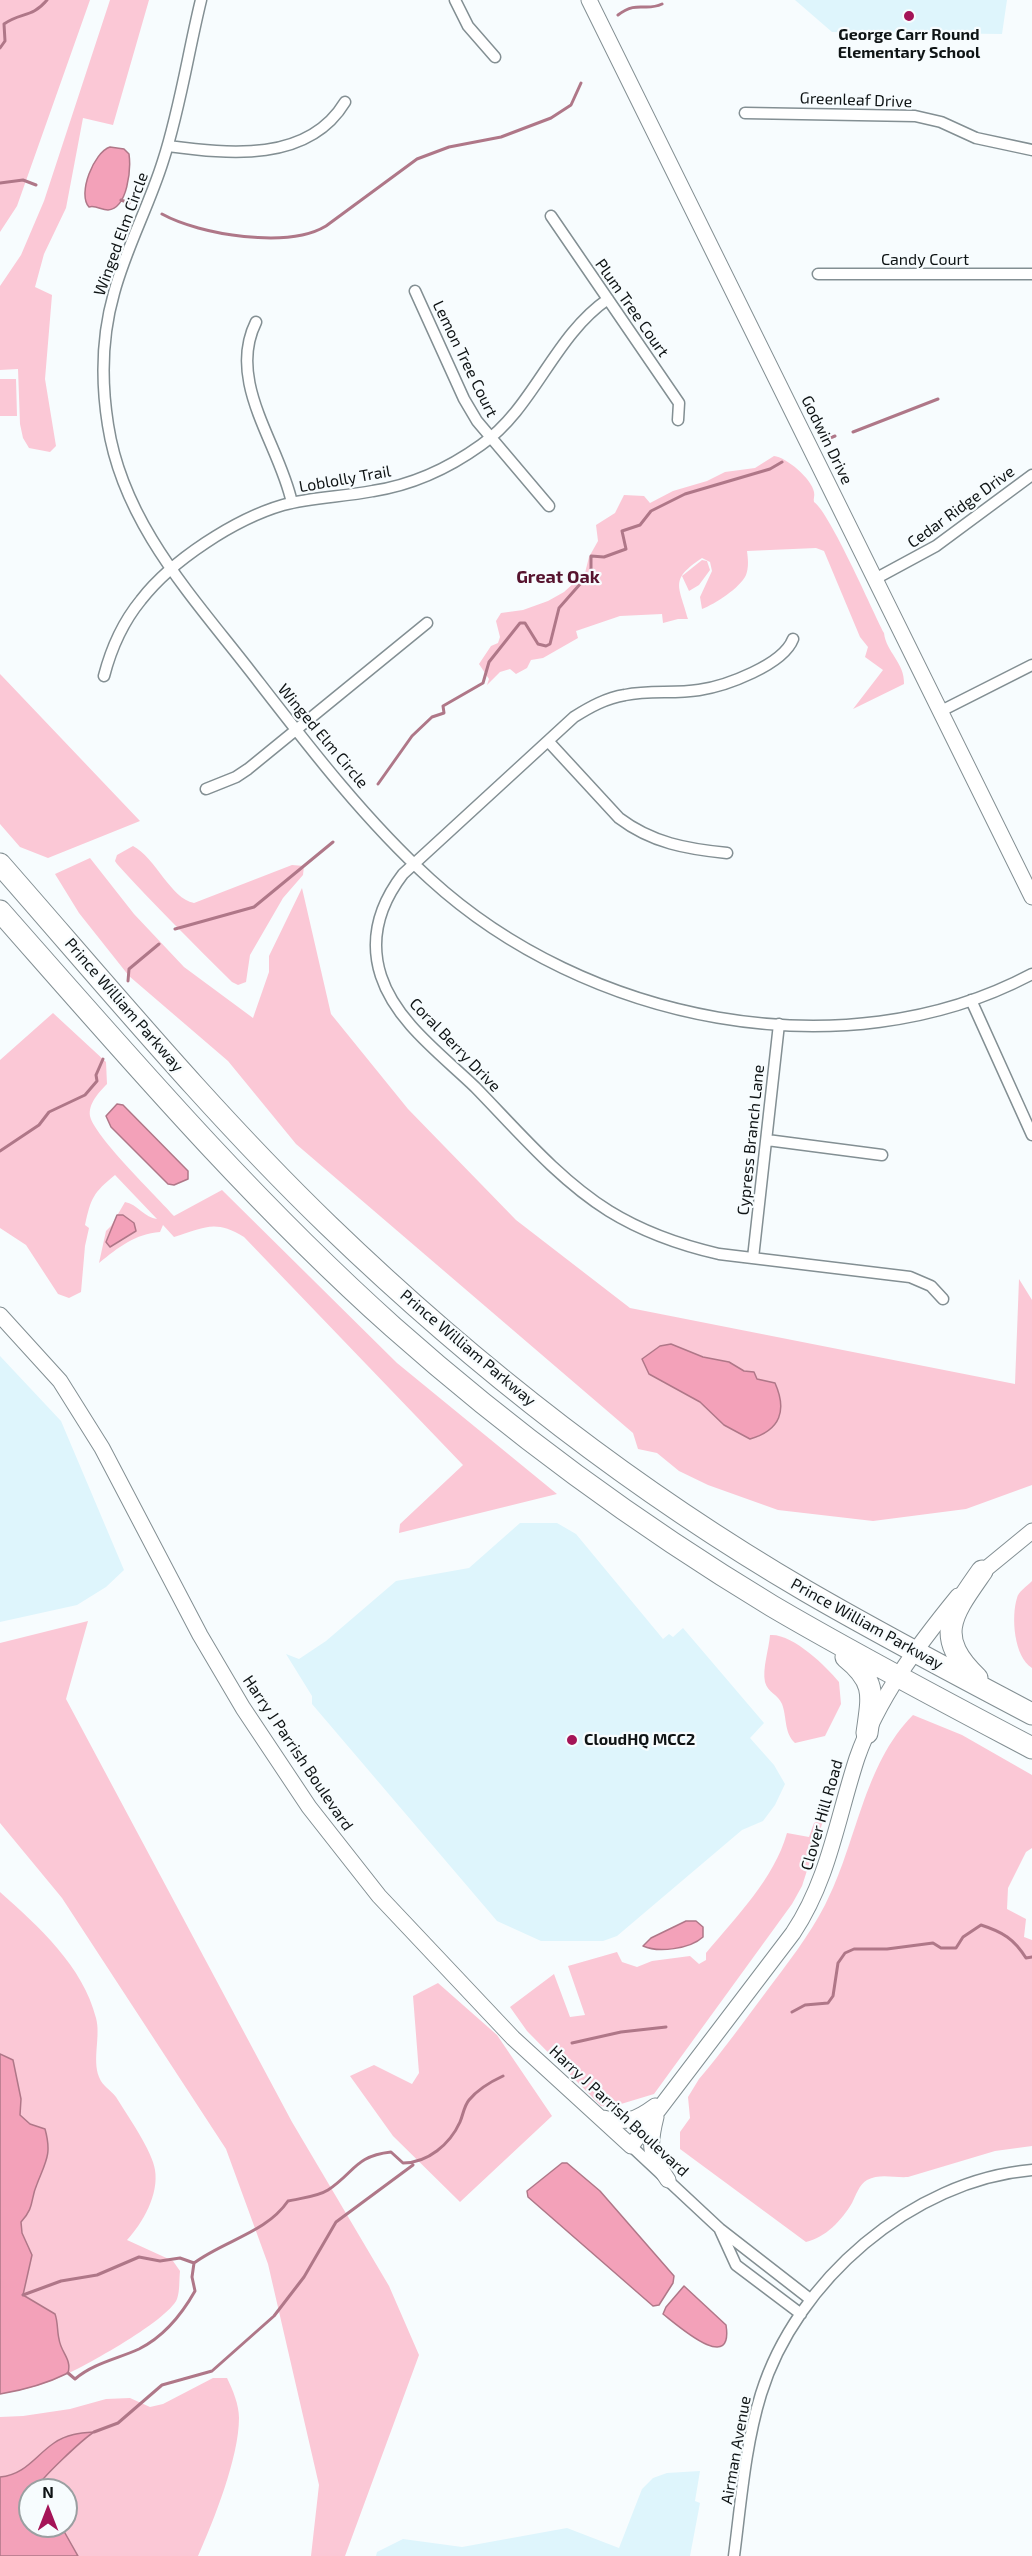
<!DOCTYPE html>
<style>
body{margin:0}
#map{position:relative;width:1032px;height:2556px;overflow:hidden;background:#f7fcfe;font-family:"Exo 2",sans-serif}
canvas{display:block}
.north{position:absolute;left:18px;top:2478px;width:60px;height:60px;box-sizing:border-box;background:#f7fcfe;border:2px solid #9a9fa1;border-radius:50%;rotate:0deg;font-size:16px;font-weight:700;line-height:24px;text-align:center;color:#0f1415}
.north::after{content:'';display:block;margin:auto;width:21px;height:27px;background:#a41457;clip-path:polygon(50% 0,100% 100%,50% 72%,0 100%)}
</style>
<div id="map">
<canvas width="1032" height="2556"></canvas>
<div class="north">N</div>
</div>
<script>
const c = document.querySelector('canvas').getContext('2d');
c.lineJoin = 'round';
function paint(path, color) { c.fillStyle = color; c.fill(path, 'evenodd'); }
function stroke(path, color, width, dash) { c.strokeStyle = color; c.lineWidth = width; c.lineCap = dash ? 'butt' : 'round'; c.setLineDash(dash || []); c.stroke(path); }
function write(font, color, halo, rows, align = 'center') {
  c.font = font + ' "Exo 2",sans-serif'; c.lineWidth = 4.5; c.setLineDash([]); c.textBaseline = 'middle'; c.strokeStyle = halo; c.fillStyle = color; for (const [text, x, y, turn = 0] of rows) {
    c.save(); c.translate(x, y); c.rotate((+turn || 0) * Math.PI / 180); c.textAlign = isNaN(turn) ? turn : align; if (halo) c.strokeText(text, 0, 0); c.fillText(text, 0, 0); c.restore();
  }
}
paint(new Path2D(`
 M 795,0 L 1007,0 L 1002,34 L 832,32 Z
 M 0,1356 L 61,1421 L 124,1570 L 106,1587 L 77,1605 L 0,1622 Z
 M 520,1523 L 557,1523 L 576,1534 L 663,1639 L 669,1634 L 673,1637 L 683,1628 L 764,1723 L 750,1738 L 774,1765 L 785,1784 L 775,1805 L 763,1821 L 742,1830 L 617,1936 L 603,1941 L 541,1941 L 497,1921 L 312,1704 L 312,1696 L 286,1654 L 299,1659 L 326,1641 L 396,1581 L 469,1568 Z
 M 700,2471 L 695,2501 L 700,2503 L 690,2556 L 376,2556 L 377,2552 L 403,2539 L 462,2547 L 567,2528 L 619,2548 L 642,2489 L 653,2478 L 667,2473 Z`), '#def5fc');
paint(new Path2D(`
 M 0,0 L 90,0 L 17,206 L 0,232 Z
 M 110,0 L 149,0 L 113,125 L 83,118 L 66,208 L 44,254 L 35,287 L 52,295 L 45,379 L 56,446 L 50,452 L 29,448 L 23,438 L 20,424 L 18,369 L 0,370 L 0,286 L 21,255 L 44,201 Z
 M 0,379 L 16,379 L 17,416 L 0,416 Z
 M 774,456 C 786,457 812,479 814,492 C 815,496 813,499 814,502 C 830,513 872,610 884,633 C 886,652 905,663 904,684 L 853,709 L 883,670 L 865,657 L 868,647 L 860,637 L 824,551 L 816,548 L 747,551 C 748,559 749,567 746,575 C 740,588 715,604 702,609 L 700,597 L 712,571 L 710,562 L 702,558 C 669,580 679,585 688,619 L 678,619 L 663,623 L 662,614 L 620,616 L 576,631 L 578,638 L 543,658 L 531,660 L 527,668 L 516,674 L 510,669 L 500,672 L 487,685 L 489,679 L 479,664 L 491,646 L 498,643 L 500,637 L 496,621 L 501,613 L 523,610 L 548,601 L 564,592 L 585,573 L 589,557 L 598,541 L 596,525 L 615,513 L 624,495 L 644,496 L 650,503 L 673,491 L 707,481 L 725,472 L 755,468 Z
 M 702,560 L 707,561 L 710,570 L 699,585 L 689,591 L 682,576 Z
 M 0,674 L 2,676 L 140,821 L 48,858 L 20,847 L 0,824 Z
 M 133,846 C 155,857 171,899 194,903 L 292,865 L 304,866 L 303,875 L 283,898 L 250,955 L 246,982 L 238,985 L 232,982 C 193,943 154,905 117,864 L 115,861 L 117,855 Z
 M 90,858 L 134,914 L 184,967 L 253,1018 L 269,972 L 269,956 L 302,888 L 331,1014 L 408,1109 L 516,1220 L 630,1308 L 1015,1384 L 1019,1279 L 1032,1300 L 1032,1485 L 966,1509 L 873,1521 L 778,1510 L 708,1485 L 679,1471 L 657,1453 L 638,1449 L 633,1433 L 296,1144 L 228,1061 L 129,976 L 79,913 L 55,874 Z
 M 53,1013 L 106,1062 L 107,1084 C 99,1092 88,1104 90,1116 C 94,1136 158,1198 174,1216 L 222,1190 L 397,1363 L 557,1494 L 399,1533 L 400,1524 L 463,1465 L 244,1237 C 214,1219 205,1228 174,1237 L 163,1225 L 160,1232 C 135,1234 119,1247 99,1263 L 106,1231 L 111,1226 L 125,1202 C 137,1204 145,1218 157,1219 L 115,1175 C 93,1193 91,1198 85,1225 L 89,1228 L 85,1246 L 81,1292 L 69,1298 L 58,1294 L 26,1245 L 0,1228 L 0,1060 Z
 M 1032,1581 L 1032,1668 C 1014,1657 1011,1617 1017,1598 C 1018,1592 1027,1586 1032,1581 Z
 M 88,1621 L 66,1699 L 292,2122 L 389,2286 L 419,2355 L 345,2556 L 311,2556 L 319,2485 L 268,2264 L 226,2149 L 62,1898 L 0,1823 L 0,1643 Z
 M 770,1635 C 792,1633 826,1666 839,1682 L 841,1704 L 825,1736 L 795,1743 C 784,1733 787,1717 782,1704 C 778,1694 768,1693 765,1682 C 762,1669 769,1649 770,1635 Z
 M 913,1715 L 962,1735 L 1032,1775 L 1032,1848 L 1026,1852 L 1008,1888 L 1007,1909 L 1026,1919 L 1024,1937 L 1032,1940 L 1032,2146 L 995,2151 L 908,2177 C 894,2178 880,2173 867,2180 C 859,2185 856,2195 852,2203 C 842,2220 825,2238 806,2242 L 680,2149 L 680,2132 L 690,2118 L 688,2097 L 699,2079 C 723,2051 744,2021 766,1992 C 787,1964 809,1936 825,1905 C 857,1844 863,1765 913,1715 Z
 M 824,1818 L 802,1886 L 792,1904 L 654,2094 L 611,2107 L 601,2106 L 527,2031 L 510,2007 L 554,1974 L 570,2017 L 585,2015 L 568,1966 L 617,1952 L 622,1962 L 637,1967 L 652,1961 L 690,1956 L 699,1964 L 706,1960 L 706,1953 C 736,1917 774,1879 787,1833 L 809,1837 L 814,1823 Z
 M 0,1892 C 38,1926 83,1966 96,2018 C 101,2036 92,2059 99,2077 C 103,2087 110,2089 116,2097 C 126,2113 153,2152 155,2170 C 159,2194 143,2223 127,2240 L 173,2261 L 180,2271 C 179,2280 180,2291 177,2299 C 168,2321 77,2371 54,2380 C 36,2387 19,2391 0,2394 Z
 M 438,1983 L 497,2035 L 552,2116 L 460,2202 L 393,2136 L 350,2076 L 374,2065 L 412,2084 L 419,2073 L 413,1996 Z
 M 213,2378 L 227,2378 C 233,2390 239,2405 239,2418 C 239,2457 214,2520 198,2556 L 0,2556 L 0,2417 L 23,2416 L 70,2409 L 106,2399 L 130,2398 L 150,2407 L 163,2404 ZM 30,2490 L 66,2490 L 66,2526 L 30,2526 Z`), '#fbc8d6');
const water = new Path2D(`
 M 110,147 L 124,149 L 129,154 C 131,169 128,208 108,210 C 101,210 96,205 89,207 C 77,194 94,152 110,147 Z
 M 117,1104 L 123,1105 L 188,1171 L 188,1179 L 174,1185 L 168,1184 L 111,1127 L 106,1116 Z
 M 117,1215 L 123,1215 L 134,1223 L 136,1231 L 110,1247 L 106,1242 Z
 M 671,1344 L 703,1357 L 729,1362 L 744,1371 L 754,1372 L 757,1379 L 775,1383 C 787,1410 781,1430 750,1439 L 724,1425 L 700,1402 L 649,1374 L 642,1359 L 660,1346 Z
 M 686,1921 L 696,1921 L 703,1927 L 703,1937 C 690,1949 658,1953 643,1946 L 651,1938 Z
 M 0,2054 L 13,2060 L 21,2099 L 20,2115 L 30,2124 L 45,2129 C 52,2154 46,2161 37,2184 C 30,2200 35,2207 21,2222 L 22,2233 L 32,2255 L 23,2295 L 55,2314 C 58,2322 57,2331 59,2339 C 61,2353 72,2359 68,2373 C 46,2384 24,2390 0,2394 Z
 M 562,2163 L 567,2163 L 600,2191 L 674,2276 L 673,2283 L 659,2305 L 653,2306 L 528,2197 L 527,2191 Z
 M 684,2286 L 726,2325 C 734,2376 676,2324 663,2314 L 666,2307 Z
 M 94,2432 C 83,2439 40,2479 35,2490 L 30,2490 L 30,2526 L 61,2526 L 78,2556 L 0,2556 L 0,2477 C 25,2475 35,2456 54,2443 C 67,2434 80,2433 94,2432 Z`);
paint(water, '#f3a1b9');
stroke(water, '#af7788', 1.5);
stroke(new Path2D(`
 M 618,15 C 638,0 645,12 662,4
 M 0,48 L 5,41 L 4,24 C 21,12 32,18 47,0
 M 0,183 L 23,180 L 36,185
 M 121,200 L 129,203
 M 162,214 C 200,235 288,249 326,226 L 417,159 L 449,147 L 501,137 L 551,118 L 571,105 L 581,83
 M 853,432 L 938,399
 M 830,438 L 835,436
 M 378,784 L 412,736 L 432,717 L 444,713 L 443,706 L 483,683 L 489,662 L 520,623 L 525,623 L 538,644 L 546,646 L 550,644 L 559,608 L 581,583 L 591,576 L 591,556 L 604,557 L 626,549 L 622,531 L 640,525 L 651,511 L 685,494 L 770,469 L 782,462
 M 175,929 L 254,907 L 333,842
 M 128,981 L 129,969 L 159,944
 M 0,1151 L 39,1125 L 49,1112 L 85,1095 L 97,1081 L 96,1075 L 103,1059
 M 792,2012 L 805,2005 L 828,2003 L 833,1996 L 838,1963 L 845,1953 L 854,1949 L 887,1949 L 933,1943 L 941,1948 L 956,1948 L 963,1937 L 981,1925 C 1003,1932 1014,1939 1026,1958 L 1032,1957
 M 572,2043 L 621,2032 L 666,2027
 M 23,2295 L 61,2281 L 97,2275 L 139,2257 L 160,2261 L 180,2258 L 194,2263
 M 68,2373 L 75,2379 C 94,2363 117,2359 139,2349 C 163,2337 182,2314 195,2291 L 192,2277 L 194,2263 C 225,2240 266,2233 288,2201 C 301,2198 317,2197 328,2190 C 355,2172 355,2156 391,2152 L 403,2163 C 428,2163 450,2144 460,2122 C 463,2115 464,2106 469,2100 C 478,2089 490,2082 503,2076
 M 94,2432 L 118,2423 L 162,2385 L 212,2371 L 274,2316 L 304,2277 L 336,2222 L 413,2165`), '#af7788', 3);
const street = new Path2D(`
 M 201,0 C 188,53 180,109 163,161 C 149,206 126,248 114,293 C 102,335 101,381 108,425 C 123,523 192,596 251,672 C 306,743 363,818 430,879 C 585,1021 842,1075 1032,974
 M 455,0 L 468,26 L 495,57
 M 745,113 L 915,116 L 941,122 L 976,138 L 1032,150
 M 168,146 C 229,154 308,163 345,102
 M 551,216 L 679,403 L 678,420
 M 818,274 L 1032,274
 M 415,291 L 464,399 L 477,421 L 549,506
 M 256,322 C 226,382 280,445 292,503
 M 875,579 L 936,546 L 1032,475
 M 793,639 C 783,665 726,686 699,690 C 674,694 650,690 625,695 C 606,698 590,707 574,717 L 403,874 C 380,904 369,939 381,976 C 396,1022 442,1055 475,1087 C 517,1130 558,1179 609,1211 C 643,1232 680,1245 719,1254 L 910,1277 L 931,1286 L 943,1299
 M 104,676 C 111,649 123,622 141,600 C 172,560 235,519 283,505 C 312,497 343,497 373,491 C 412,485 449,468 481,445 C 535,407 553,337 608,299
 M 941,711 L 1032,665
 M 548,741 L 619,818 C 652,843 687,849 727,853
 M 206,789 L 236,777 L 248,769 L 427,623
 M 971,1000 L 1032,1135
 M 767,1140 L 882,1155
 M 753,1258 L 779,1024
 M 631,2146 L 720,2229 L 810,2299
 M 720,2230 L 736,2265 L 801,2314
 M 734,2556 C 741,2502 745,2446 761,2394 C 796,2281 912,2180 1032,2170`);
const secondary = new Path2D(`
 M 589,0 L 1032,897
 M 0,1315 L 60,1381 L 102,1448 L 200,1635 L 243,1708 L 309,1807 L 379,1896 L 513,2038 L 631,2146 L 793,1933 C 829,1879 837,1819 857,1758 C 878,1698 918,1645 958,1596
 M 976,1577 L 1032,1531
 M 656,2117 C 648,2149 650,2153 668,2180
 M 603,2118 C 625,2124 636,2120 655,2106`);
const highway = new Path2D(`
 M 0,864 C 107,986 211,1112 328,1225 C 472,1364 633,1490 806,1591 C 880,1634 956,1674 1032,1714
 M 0,911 C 126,1054 250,1199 393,1327 C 510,1431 638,1525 772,1606 C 857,1656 945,1702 1032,1748
 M 846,1657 C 877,1682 872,1696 867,1733
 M 977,1678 C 933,1636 952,1614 982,1571`);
stroke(street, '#838f93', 13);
stroke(secondary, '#838f93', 17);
stroke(highway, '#838f93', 23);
stroke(street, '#fff', 10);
stroke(secondary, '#fff', 15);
stroke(highway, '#fff', 21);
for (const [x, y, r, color] of [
 [909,16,6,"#a41457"],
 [572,1740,6,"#a41457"]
]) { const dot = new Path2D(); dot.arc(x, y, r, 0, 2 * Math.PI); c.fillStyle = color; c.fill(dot); stroke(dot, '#f7fcfe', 2); }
write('bold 16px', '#0f1415', '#f7fcfe', [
 ["George Carr Round",909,35],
 ["Elementary School",909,53],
 ["CloudHQ MCC2",584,1740,"left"]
]);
write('16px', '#0f1415', '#f7fcfe', [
 ["Greenleaf Drive",856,100,2],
 ["Winged Elm Circle",121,234,-70],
 ["Candy Court",925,260],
 ["Plum Tree Court",632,308,55],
 ["Lemon Tree Court",465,359,64],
 ["Godwin Drive",827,440,64],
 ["Loblolly Trail",345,479,-10],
 ["Cedar Ridge Drive",961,507,-36],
 ["Winged Elm Circle",323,736,50],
 ["Prince William Parkway",124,1005,49],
 ["Coral Berry Drive",455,1045,46],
 ["Cypress Branch Lane",751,1140,-84],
 ["Prince William Parkway",468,1348,40],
 ["Prince William Parkway",867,1624,29],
 ["Harry J Parrish Boulevard",298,1753,56],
 ["Clover Hill Road",822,1815,-74],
 ["Harry J Parrish Boulevard",619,2111,43],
 ["Airman Avenue",736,2450,-80]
]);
write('bold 18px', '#56132e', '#f7fcfe', [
 ["Great Oak",558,577]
]);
</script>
